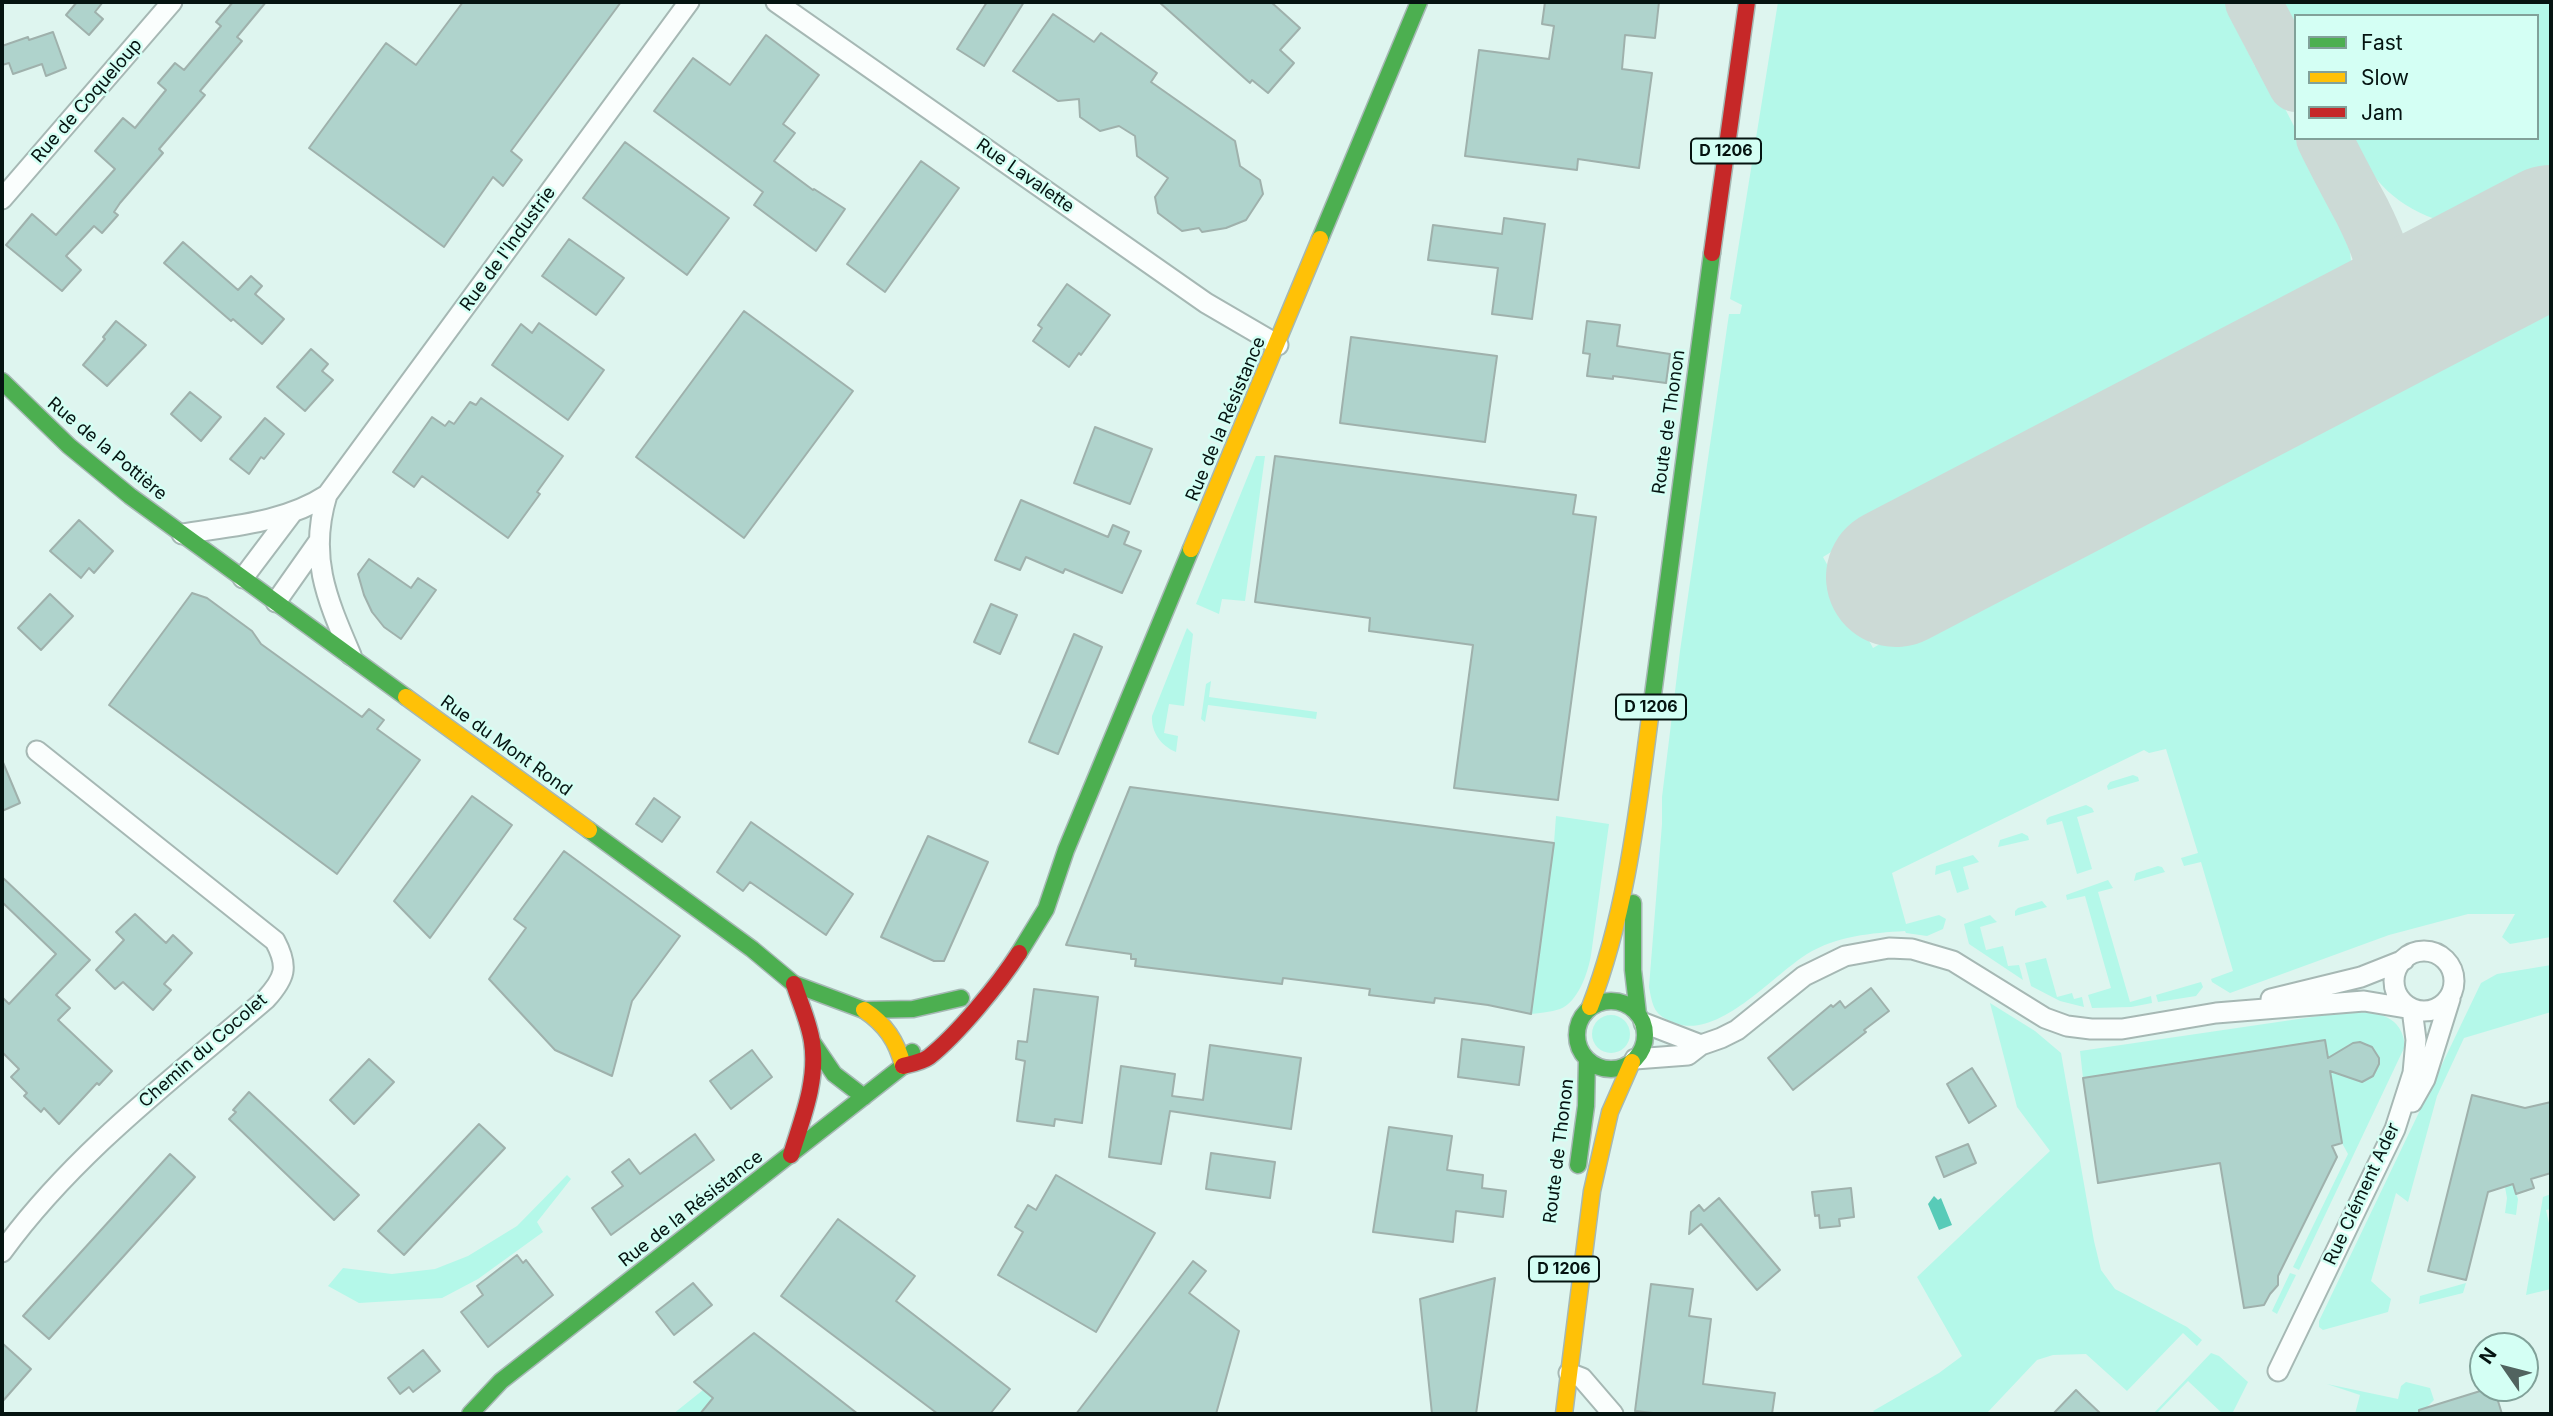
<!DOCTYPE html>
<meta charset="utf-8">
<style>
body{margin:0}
#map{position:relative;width:2553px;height:1416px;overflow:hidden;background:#def5ef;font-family:Inter,sans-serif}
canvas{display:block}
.frame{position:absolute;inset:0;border:4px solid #051411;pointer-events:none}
.legend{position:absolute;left:2294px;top:14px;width:245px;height:126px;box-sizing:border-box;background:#d4fff4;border:2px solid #81a199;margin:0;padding:9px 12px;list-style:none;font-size:21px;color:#051411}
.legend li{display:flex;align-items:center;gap:14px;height:35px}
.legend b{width:35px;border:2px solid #81a199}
.north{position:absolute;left:2469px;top:1332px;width:70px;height:70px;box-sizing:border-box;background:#d4fff4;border:2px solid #81a199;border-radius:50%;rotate:305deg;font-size:19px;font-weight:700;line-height:28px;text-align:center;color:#051411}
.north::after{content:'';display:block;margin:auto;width:24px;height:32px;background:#51635f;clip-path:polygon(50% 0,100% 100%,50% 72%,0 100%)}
</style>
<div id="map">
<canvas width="2553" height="1416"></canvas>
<div class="frame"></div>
<ul class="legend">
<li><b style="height:9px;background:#4caf50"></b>Fast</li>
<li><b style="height:9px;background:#ffc107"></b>Slow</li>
<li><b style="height:9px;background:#c62828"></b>Jam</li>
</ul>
<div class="north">N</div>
</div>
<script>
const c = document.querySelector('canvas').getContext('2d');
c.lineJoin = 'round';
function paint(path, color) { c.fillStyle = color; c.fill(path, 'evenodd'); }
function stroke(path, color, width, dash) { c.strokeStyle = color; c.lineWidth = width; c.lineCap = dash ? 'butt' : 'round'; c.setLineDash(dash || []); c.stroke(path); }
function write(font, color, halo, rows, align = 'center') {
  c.font = font + ' Inter,sans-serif'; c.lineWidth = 5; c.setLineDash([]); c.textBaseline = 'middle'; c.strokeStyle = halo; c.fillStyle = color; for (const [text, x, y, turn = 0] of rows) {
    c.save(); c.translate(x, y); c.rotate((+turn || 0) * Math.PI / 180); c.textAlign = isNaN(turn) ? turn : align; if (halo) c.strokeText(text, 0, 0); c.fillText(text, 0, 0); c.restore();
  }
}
paint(new Path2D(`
 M 1778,2 L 2229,2 L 2233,9 L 2228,12 L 2255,66 L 2262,64 L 2296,130 L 2296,138 L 2300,138 L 2348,232 L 2351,261 L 2343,277 L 1946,478 L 1948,489 C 1908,493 1878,512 1844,531 L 1849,541 L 1823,557 L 1873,648 L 1894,636 L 1898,644 L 2551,304 L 2551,937 L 2510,944 L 2502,937 L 2515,914 L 2468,914 L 2389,935 L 2230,993 L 2212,982 L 2211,979 L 2233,971 L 2201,862 L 2184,866 L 2181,858 L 2198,853 L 2166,749 L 2149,753 L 2144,750 L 1892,873 L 1906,924 L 1939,915 L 1946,919 L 1943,929 L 1927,936 L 1906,933 L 1905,931 C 1871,933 1837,936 1807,954 C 1772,976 1718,1040 1675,1023 C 1654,1015 1653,1008 1649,987 L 1662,824 L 1662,797 L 1680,651 L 1729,314 L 1740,314 L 1742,305 L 1730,299 Z
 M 2279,2 L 2551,2 L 2551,166 L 2444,222 C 2396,207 2373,182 2350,138 L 2537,138 L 2537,16 L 2296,16 L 2296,34 Z
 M 1256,456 L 1265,456 L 1245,601 L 1222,599 L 1219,614 L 1196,604 Z
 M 1187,628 L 1193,634 L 1184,706 L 1169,704 L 1164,733 L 1178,736 L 1176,752 C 1161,746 1151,732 1152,716 Z
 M 1211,681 L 1209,697 L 1317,712 L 1316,719 L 1208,705 L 1205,722 L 1201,719 L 1206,684 Z
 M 2133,775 L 2138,777 L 2139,781 L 2108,790 L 2107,786 L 2110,782 Z
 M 2086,805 L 2092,808 L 2094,812 L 2077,817 L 2092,869 L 2077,874 L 2062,821 L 2047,825 L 2046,820 L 2049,817 Z
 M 1556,816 L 1609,824 L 1591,955 C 1588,973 1578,1002 1560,1009 C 1551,1012 1540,1013 1531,1014 L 1554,843 Z
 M 2022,833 L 2028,836 L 2029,840 L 1998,847 L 2000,840 Z
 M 1973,855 L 1979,862 L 1963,867 L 1969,889 L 1957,893 L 1950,870 L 1935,875 L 1936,866 Z
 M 2158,866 L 2162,867 L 2165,872 L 2134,881 L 2136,873 Z
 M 2108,880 L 2113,888 L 2098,892 L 2130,1002 L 2151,996 L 2152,1003 L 2131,1007 L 2092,1008 L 2088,995 L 2111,988 L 2085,896 L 2067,900 L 2066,895 Z
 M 2042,901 L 2047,907 L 2015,916 L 2015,911 L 2018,908 Z
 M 1990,915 L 1997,922 L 1980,927 L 1986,950 L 2003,946 L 2008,966 L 2019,965 L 2023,980 L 1969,944 L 1964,924 Z
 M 2046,958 L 2057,997 L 2072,993 L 2074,999 L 2082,997 L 2084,1007 L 2060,1001 L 2031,986 L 2025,963 Z
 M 2551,965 L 2551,1012 L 2464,1038 L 2437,1096 L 2408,1202 L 2396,1193 L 2371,1281 L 2391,1299 L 2388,1312 L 2323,1330 L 2319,1327 L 2319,1321 L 2481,983 L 2497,974 Z
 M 2201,982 L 2203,987 L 2196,996 L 2158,1002 L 2156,995 Z
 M 1990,1003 L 2035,1031 L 2061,1053 L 2094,1241 L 2101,1270 L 2115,1289 L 2187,1327 L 2202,1340 L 2197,1346 L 2183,1333 L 2127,1391 L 2086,1354 L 2053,1355 L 2037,1360 L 1986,1414 L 1876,1414 L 1873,1411 L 1939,1373 L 1962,1356 L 1917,1277 L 2050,1151 L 2017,1107 Z
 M 2353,1011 C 2379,1012 2402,1016 2405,1046 L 2299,1270 L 2293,1267 L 2348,1154 L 2342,1143 L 2325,1040 L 2083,1078 L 2080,1051 Z
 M1592 1034a19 19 0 1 1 38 0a19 19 0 1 1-38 0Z
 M 567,1175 L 571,1179 L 537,1222 L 543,1232 L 478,1279 L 442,1298 L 359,1303 L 328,1286 L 343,1268 L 392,1274 L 435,1269 L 468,1256 L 517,1226 Z
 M 2513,1184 L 2518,1199 L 2516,1215 L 2505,1213 L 2507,1198 L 2505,1187 Z
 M 2551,1194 L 2551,1209 L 2546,1210 L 2551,1232 L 2551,1289 L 2526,1295 L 2543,1197 Z
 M 2290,1273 L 2296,1275 L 2277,1314 L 2272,1311 Z
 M 2466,1283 L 2463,1293 L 2419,1304 L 2420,1296 Z
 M 2211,1353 L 2219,1356 L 2248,1382 L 2232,1414 L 2223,1414 L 2188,1381 L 2156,1414 L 2153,1414 Z
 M 2406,1382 L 2430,1388 L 2434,1400 L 2427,1407 L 2429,1414 L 2355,1414 L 2360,1395 L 2327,1384 L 2398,1399 L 2401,1386 Z
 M 703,1390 L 713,1397 L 700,1414 L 673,1414 Z`), '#b4f8e9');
paint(new Path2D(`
 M 1934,1196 L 1938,1200 L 1941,1198 L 1952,1225 L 1939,1230 L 1928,1204 Z`), '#58cbb8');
stroke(new Path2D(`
 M 2253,2 L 2296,84
 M 2324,138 C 2336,163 2349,187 2362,211 C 2390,267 2397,296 2347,342`), '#ccdad6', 56);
stroke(new Path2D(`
 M 1896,577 L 2551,235`), '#ccdad6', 140);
const building = new Path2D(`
 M 77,2 L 103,2 L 95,12 L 103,19 L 89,35 L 66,15 Z
 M 233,2 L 266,2 L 237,37 L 242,41 L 200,91 L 205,95 L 159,149 L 163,153 L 120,203 L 114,212 L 118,215 L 102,233 L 94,226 L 66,256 L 81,270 L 62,291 L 6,245 L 32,214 L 56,235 L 115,169 L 95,151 L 123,118 L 135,128 L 166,90 L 158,83 L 175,63 L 184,70 L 221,26 L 216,22 Z
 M 463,2 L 621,2 L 511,151 L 522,160 L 503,186 L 493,177 L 444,247 L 309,148 L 386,43 L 416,65 Z
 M 987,2 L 1024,2 L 984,66 L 957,49 Z
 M 1159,2 L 1271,2 L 1300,28 L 1280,50 L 1294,63 L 1268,93 L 1252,80 L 1250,83 Z
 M 1545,2 L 1659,2 L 1655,38 L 1625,35 L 1622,69 L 1652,73 L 1639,168 L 1578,159 L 1577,170 L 1465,156 L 1479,50 L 1549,59 L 1554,26 L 1542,24 Z
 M 1053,14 L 1094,42 L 1101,33 L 1157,73 L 1151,82 L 1235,141 L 1240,166 L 1260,180 L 1263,194 L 1246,220 L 1226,228 L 1202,232 L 1199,228 L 1182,231 L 1158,213 L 1155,197 L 1168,178 L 1137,156 L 1135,136 L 1119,126 L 1100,131 L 1080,117 L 1079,99 L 1058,101 L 1013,71 Z
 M 53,32 L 66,68 L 46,76 L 42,64 L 13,74 L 9,63 L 2,65 L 2,46 L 28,37 L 29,40 Z
 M 766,35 L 819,75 L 783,124 L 795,133 L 774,161 L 813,190 L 814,189 L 845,209 L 816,251 L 754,205 L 763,192 L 654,111 L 693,58 L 730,85 Z
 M 625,142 L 729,218 L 687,275 L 583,198 Z
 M 921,161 L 959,188 L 885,292 L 847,264 Z
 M 1504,218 L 1545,224 L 1532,319 L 1492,314 L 1498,268 L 1428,260 L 1433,225 L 1502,234 Z
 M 569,239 L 624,278 L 596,315 L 542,276 Z
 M 183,242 L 238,290 L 251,276 L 262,286 L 255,294 L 284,319 L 262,344 L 233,319 L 231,321 L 164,263 Z
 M 1067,284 L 1110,315 L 1081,355 L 1079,353 L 1069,367 L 1033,341 L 1042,328 L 1038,325 Z
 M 744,311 L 853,391 L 744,538 L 636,457 Z
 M 116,321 L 146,345 L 107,386 L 83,365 L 105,339 L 103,337 Z
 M 1587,321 L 1620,325 L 1617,346 L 1670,354 L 1666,383 L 1613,376 L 1613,379 L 1587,376 L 1590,354 L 1583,353 Z
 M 539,323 L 604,370 L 568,420 L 492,365 L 521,324 L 532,333 Z
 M 1351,337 L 1497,356 L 1485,442 L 1340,423 Z
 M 311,349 L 328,364 L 322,371 L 333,380 L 305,411 L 277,387 Z
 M 190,392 L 221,417 L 201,441 L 171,414 Z
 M 481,398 L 563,456 L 537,492 L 540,494 L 508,538 L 422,476 L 414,487 L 393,472 L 432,417 L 445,426 L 449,421 L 454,424 L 470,402 L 476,405 Z
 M 265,418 L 284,434 L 264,459 L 261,457 L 249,474 L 230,459 Z
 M 1095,427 L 1152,449 L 1130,504 L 1074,483 Z
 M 1275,456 L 1576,495 L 1573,514 L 1596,517 L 1558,800 L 1454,788 L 1473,645 L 1369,631 L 1370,618 L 1255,602 Z
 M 1021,500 L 1108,537 L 1113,525 L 1129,532 L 1124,544 L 1141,551 L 1122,593 L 1065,569 L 1063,573 L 1026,557 L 1020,570 L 995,560 Z
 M 79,520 L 113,551 L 94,573 L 89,568 L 81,578 L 50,551 Z
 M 369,559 L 411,588 L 418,578 L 436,590 L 401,639 L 384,627 L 372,612 L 364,595 L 358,574 Z
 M 192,593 L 207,598 L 252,631 L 261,644 L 362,717 L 369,709 L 384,720 L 377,729 L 420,760 L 337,874 L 109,705 Z
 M 50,594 L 73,616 L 41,650 L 18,628 Z
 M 991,604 L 1017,615 L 1000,654 L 974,642 Z
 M 1074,634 L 1102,647 L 1058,754 L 1029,742 Z
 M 2,760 L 20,803 L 2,811 Z
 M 1130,787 L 1554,843 L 1531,1014 L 1488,1005 L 1435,998 L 1434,1003 L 1369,995 L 1370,989 L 1283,978 L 1282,984 L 1135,966 L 1136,959 L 1131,959 L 1131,954 L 1066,945 Z
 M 472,796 L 512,825 L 430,938 L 394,901 Z
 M 654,798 L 680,817 L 662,842 L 636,824 Z
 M 751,822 L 853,894 L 826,935 L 750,882 L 743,891 L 717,872 Z
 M 928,836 L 988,862 L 944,961 L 934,961 L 881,937 Z
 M 564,851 L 680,936 L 632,1001 L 612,1076 L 555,1050 L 489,979 L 526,928 L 514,919 Z
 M 2,877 L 90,960 L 56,995 L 70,1008 L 58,1020 L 112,1071 L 99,1085 L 97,1083 L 59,1124 L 44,1108 L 41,1112 L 24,1096 L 27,1093 L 11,1077 L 19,1069 L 2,1052 L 2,997 L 9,1004 L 56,954 L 2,902 Z
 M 135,914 L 166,943 L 173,935 L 192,953 L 164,984 L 171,990 L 153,1010 L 123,982 L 115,989 L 96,970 L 124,940 L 116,932 Z
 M 1871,988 L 1889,1011 L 1864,1030 L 1866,1032 L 1793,1090 L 1768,1058 L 1831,1005 L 1833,1007 L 1840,1001 L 1845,1008 Z
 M 1034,989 L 1098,997 L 1082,1123 L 1055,1119 L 1054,1126 L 1017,1121 L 1025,1061 L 1016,1059 L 1018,1041 L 1027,1042 Z
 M 1462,1039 L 1524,1047 L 1519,1085 L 1458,1077 Z
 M 2325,1040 L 2328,1058 L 2353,1043 L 2360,1042 L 2372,1047 L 2379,1058 L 2379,1064 L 2373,1076 L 2362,1082 L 2330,1071 L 2342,1143 L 2332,1146 L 2337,1157 L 2278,1276 L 2278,1285 L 2270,1294 L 2264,1305 L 2244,1308 L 2220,1163 L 2098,1183 L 2083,1078 Z
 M 1210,1045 L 1301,1058 L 1291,1129 L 1170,1111 L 1161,1164 L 1109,1157 L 1121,1066 L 1175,1074 L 1172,1096 L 1203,1100 Z
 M 752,1050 L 772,1077 L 731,1109 L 710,1081 Z
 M 369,1059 L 394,1082 L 354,1124 L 330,1100 Z
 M 1972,1068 L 1996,1106 L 1969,1123 L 1947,1084 Z
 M 249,1092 L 359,1195 L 334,1220 L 229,1119 L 236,1112 L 233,1110 Z
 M 2472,1095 L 2525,1108 L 2551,1102 L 2551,1173 L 2531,1179 L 2534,1188 L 2516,1194 L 2513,1184 L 2488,1192 L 2466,1280 L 2428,1271 Z
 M 479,1124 L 505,1148 L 404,1255 L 378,1231 Z
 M 1389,1127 L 1452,1136 L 1447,1170 L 1483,1175 L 1482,1188 L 1506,1191 L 1503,1217 L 1456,1211 L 1453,1242 L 1373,1232 Z
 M 695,1134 L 714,1160 L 611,1235 L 592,1208 L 623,1186 L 612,1172 L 629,1159 L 640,1174 Z
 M 1968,1144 L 1976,1163 L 1944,1177 L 1936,1157 Z
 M 1211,1153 L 1275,1162 L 1270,1198 L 1206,1189 Z
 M 170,1154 L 195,1177 L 49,1339 L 23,1316 Z
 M 1056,1175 L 1155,1233 L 1096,1332 L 998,1275 L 1023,1232 L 1015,1227 L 1028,1205 L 1036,1210 Z
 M 1851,1188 L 1854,1217 L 1839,1219 L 1840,1226 L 1820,1228 L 1819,1215 L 1815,1216 L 1812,1192 Z
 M 1719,1198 L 1780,1270 L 1757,1290 L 1701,1224 L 1689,1234 L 1691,1212 L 1699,1205 L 1704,1211 Z
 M 838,1219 L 915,1276 L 896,1301 L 1010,1389 L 990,1414 L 938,1414 L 781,1296 Z
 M 517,1255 L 523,1263 L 526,1260 L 553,1295 L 488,1347 L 461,1312 L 483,1295 L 477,1286 Z
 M 1193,1261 L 1206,1271 L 1189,1293 L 1239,1331 L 1216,1414 L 1076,1414 Z
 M 1495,1278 L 1476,1414 L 1432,1414 L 1420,1299 Z
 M 693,1283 L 712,1305 L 674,1335 L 656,1312 Z
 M 1651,1284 L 1693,1289 L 1689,1316 L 1711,1319 L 1703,1384 L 1775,1393 L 1772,1414 L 1662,1414 L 1635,1411 Z
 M 754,1333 L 858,1414 L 700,1414 L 713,1398 L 694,1382 Z
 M 2,1343 L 31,1369 L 2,1402 Z
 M 423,1350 L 440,1371 L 413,1392 L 409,1387 L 400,1394 L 388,1378 Z
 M 2490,1388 L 2494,1388 L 2502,1414 L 2419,1414 L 2419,1410 Z
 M 2076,1390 L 2082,1396 L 2101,1414 L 2053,1414 Z`);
paint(building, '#afd3cc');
stroke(building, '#9fb1ac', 2);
const street = new Path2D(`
 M 776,2 L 1206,303 L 1278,345
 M 2,199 L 172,2
 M 182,534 C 231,526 284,523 327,495
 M 243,578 L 292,513
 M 276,602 L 319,541
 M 351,655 C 327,599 308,557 327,495 L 689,2
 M2394 981a30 30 0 1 1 60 0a30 30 0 1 1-60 0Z
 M 2271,999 L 2361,977 L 2404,960
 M 1644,1023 L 1701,1045
 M 1635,1059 L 1688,1055 L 1701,1045 L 1721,1038 L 1737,1030 L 1804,976 L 1845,956 L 1889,948 L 1912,949 L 1953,961 L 2045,1018 L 2067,1026 L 2091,1029 L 2122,1029 L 2216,1013 L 2364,1001 L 2412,1009 L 2416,1040 L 2413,1073 L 2395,1129 L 2278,1371
 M 2412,1102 L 2425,1079 L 2450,999
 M 2,1252 C 74,1153 174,1078 266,999 C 285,978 289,967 275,941 L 37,751
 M 1569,1373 L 1582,1378 L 1613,1414`);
const fast = new Path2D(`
 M 1320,239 L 1419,2
 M 2,381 L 69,446 L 130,496 L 406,697
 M 1650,717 L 1712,253
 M 589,830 L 752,949 L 794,984 L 864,1010 L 913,1009 L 961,998
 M 1633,903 L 1633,970 L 1638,1014
 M 1019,953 L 1046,909 L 1066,850 L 1191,549
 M1577 1035a34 34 0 1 1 68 0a34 34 0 1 1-68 0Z
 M 813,1043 L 834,1074 L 864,1097
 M 1578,1165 L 1586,1106 L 1587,1059
 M 470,1414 L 501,1381 L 903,1066 L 912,1052`);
const slow = new Path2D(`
 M 1191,549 L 1320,239
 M 406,697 L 589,830
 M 1590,1007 C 1626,914 1637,815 1650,717
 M 864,1010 C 885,1024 897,1041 903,1066
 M 1564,1414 L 1592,1191 L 1610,1112 L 1632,1062`);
const jam = new Path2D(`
 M 1712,253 L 1747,2
 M 903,1066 C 911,1064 922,1062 929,1057 C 958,1034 999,984 1019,953
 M 791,1155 C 802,1119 818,1081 812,1042 C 809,1022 800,1003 794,984`);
stroke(street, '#a6b8b4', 23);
stroke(fast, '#a6b8b4', 19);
stroke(slow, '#a6b8b4', 19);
stroke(jam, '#a6b8b4', 19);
stroke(street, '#fafefd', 19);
stroke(fast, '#4caf50', 16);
stroke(slow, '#ffc107', 16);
stroke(jam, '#c62828', 16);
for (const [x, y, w] of [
 [1726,151,70],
 [1651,707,70],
 [1564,1269,70]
]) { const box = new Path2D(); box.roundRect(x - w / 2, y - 12.5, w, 25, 5); c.fillStyle = '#d4fff4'; c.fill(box); stroke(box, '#051411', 2); }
write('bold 16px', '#051411', null, [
 ["D 1206",1726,151],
 ["D 1206",1651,707],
 ["D 1206",1564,1269]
]);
write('18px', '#051411', '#d4fff4', [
 ["Rue de Coqueloup",87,101,-49],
 ["Rue Lavalette",1025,176,35],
 ["Rue de l'Industrie",508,249,-54],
 ["Rue de la Résistance",1226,419,-67],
 ["Route de Thonon",1669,422,-82],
 ["Rue de la Pottière",107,449,40],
 ["Rue du Mont Rond",506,746,36],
 ["Chemin du Cocolet",203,1051,-41],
 ["Route de Thonon",1559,1151,-83],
 ["Rue Clément Ader",2362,1194,-65],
 ["Rue de la Résistance",691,1209,-38]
]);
</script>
